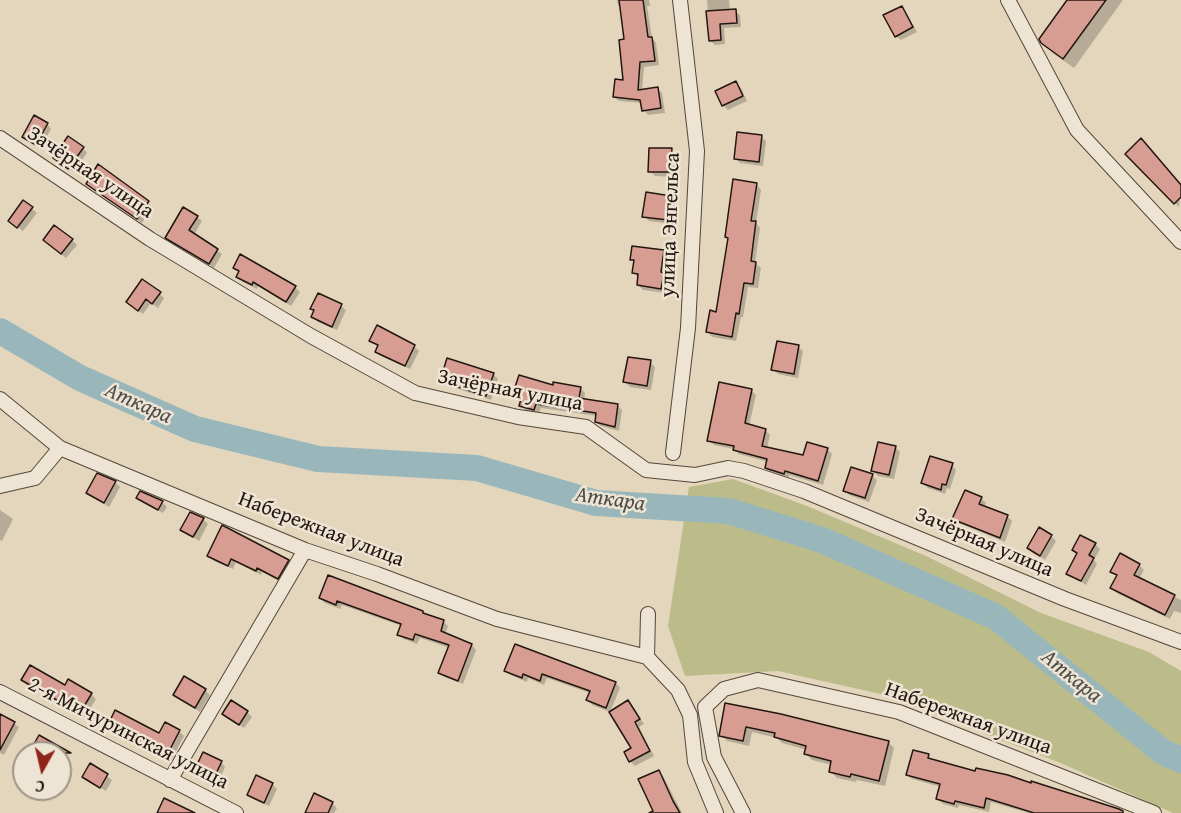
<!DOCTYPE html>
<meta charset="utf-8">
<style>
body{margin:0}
#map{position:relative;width:1181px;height:813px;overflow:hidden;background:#e4d6bc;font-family:"Gentium Book Plus",serif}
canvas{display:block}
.north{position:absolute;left:12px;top:741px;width:60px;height:60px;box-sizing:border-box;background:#ede4d3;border:2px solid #9d9285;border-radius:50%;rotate:188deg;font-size:16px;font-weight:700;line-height:24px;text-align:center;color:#241610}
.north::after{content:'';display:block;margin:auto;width:21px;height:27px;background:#8f2418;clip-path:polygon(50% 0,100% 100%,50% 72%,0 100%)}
</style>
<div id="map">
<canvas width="1181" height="813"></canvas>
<div class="north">С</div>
</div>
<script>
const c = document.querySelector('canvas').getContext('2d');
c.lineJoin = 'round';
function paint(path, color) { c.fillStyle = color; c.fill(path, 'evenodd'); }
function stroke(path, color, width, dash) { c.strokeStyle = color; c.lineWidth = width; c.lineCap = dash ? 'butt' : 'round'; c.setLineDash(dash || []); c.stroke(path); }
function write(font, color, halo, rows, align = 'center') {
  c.font = font + ' "Gentium Book Plus",serif'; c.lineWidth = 5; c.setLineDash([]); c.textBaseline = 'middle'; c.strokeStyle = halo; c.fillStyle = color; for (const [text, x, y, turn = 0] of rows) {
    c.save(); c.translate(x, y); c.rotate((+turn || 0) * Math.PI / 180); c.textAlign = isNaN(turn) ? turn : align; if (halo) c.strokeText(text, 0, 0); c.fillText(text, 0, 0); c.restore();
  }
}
paint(new Path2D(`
 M 733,479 L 807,506 L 926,556 L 1041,613 L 1149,652 L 1181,671 L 1181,813 L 1173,813 L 1058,762 L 885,695 L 778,671 L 685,676 L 668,626 L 689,487 Z`), '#bcbc8b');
paint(new Path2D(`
 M 617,0 L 649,0 L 650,6 L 647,6 L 652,38 L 656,43 L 659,65 L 644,67 L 642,91 L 657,89 L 662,93 L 665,113 L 648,115 L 644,110 L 643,103 L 619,101 L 614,97 L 624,82 L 626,41 L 621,9 L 618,5 Z
 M 707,0 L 729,0 L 730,11 L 735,11 L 740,15 L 741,27 L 724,28 L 725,44 L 715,45 L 710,40 Z
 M 1069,0 L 1123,0 L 1074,68 L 1053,53 L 1042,42 Z
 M 902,7 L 906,12 L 917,32 L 901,40 L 896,36 Z
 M 736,83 L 741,88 L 747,101 L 728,110 L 723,105 Z
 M 47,124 L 51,129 L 41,148 L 24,137 Z
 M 761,137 L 766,141 L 763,166 L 740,163 L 735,158 Z
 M 1141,140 L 1181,184 L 1179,207 L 1127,154 Z
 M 83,148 L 87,153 L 74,172 L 59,163 Z
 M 671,150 L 676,155 L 674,177 L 655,176 L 650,171 Z
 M 99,166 L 153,207 L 142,223 L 92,188 Z
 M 757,185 L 761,190 L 756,223 L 760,228 L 755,263 L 761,268 L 758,288 L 748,287 L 743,317 L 741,317 L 736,341 L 712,337 L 708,332 L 717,313 L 729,239 L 727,237 Z
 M 670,197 L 675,202 L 672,224 L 649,221 L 644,216 Z
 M 24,202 L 37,213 L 23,231 L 15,225 Z
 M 197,217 L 202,221 L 194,235 L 222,254 L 214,268 L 167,237 Z
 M 72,240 L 77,245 L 66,258 L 49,245 Z
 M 663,252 L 668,257 L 665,276 L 668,279 L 666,293 L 643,290 L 638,285 L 638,277 L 633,272 L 635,262 L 632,259 Z
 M 235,268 L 295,287 L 300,292 L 291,306 L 258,286 L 257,289 L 243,282 L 238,277 L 240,273 Z
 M 160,294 L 164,298 L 158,308 L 151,303 L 143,314 L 128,302 Z
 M 341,306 L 346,310 L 337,330 L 318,322 L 313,317 L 315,312 L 312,308 Z
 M 371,341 L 414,346 L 419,351 L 410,369 L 381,356 L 376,351 L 379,347 Z
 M 798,347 L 803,351 L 798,378 L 778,374 L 773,369 Z
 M 650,362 L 655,367 L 651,390 L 630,387 L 625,382 Z
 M 493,374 L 498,379 L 491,400 L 447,385 L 442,381 Z
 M 554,387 L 580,388 L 585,393 L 584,400 L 617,405 L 622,410 L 619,431 L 601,426 L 596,422 L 597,416 L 541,408 L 539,414 L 525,410 L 521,405 L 522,401 L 514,395 Z
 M 751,390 L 756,395 L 749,426 L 765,430 L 770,435 L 767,448 L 804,456 L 827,449 L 832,454 L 823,485 L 789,475 L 789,478 L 771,473 L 766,468 L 768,462 L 739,454 L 734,449 L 714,445 L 709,441 Z
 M 895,447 L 900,452 L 894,479 L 878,476 L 873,471 Z
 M 952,465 L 956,470 L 950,489 L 947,488 L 945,494 L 928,488 L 923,483 Z
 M 872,476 L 877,480 L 869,502 L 849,495 L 845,491 Z
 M 115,482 L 120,487 L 109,507 L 88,493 Z
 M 140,493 L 162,502 L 167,507 L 163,513 L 143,502 L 138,497 Z
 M 981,498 L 986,503 L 984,507 L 1008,517 L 1012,521 L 1005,542 L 959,523 L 954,519 Z
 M 0,510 L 13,519 L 2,541 L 0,540 Z
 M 203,519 L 208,524 L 199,541 L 182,530 Z
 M 1051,536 L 1056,541 L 1045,560 L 1029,548 Z
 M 1095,544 L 1100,549 L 1094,560 L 1097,564 L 1086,585 L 1068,574 L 1078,555 L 1073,550 Z
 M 209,556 L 288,561 L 292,566 L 283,583 L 262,572 L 261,575 L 236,562 L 233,569 L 214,561 Z
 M 1139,565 L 1144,570 L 1139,579 L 1181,600 L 1181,613 L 1174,611 L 1170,619 L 1117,593 L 1112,588 L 1118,577 L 1112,571 Z
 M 320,598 L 423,612 L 426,616 L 443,621 L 448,626 L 445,635 L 472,645 L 476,650 L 463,684 L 445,677 L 440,673 L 450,648 L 420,638 L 417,644 L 404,639 L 399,634 L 402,626 L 342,605 L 340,609 L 325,603 Z
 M 516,646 L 616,683 L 620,688 L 610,712 L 592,705 L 588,700 L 590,693 L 547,678 L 544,685 L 528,678 L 527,682 L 511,675 L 506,671 Z
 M 22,680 L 65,687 L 91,694 L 96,699 L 85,717 L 27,685 Z
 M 205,690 L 210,695 L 200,712 L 175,695 Z
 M 726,704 L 888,742 L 894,748 L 885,786 L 857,780 L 856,782 L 837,778 L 830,771 L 832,765 L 812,760 L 806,754 L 807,750 L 782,743 L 777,738 L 752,732 L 749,746 L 727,741 L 721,735 Z
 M 632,706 L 644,724 L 639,727 L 654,756 L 635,766 L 630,761 L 633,749 Z
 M 247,712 L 252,717 L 244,728 L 224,714 Z
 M 0,715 L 19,727 L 4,755 L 0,753 Z
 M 108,727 L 160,735 L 179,731 L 184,736 L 171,761 L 113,732 Z
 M 61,749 L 66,754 L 60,764 L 60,753 L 31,753 Z
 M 928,756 L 933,761 L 976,773 L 1032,785 L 1032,783 L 1124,813 L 1029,813 L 991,802 L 989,812 L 959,805 L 958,808 L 943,804 L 938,799 L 941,787 L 912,779 L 907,774 Z
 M 221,762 L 225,767 L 217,785 L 200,778 L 195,773 Z
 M 91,765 L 112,780 L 106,791 L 84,777 Z
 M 659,771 L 663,776 L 682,813 L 652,813 L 655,812 Z
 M 272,784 L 277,789 L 269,806 L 254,799 L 249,795 Z
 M 332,803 L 337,808 L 334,813 L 306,813 Z`), '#0003');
stroke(new Path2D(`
 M 0,331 L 80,378 L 195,429 L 318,459 L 477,468 L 596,503 L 729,511 L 822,540 L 996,617 L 1163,752 L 1181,760`), '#99b7ba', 26);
const building = new Path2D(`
 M 619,0 L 643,0 L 648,37 L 652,37 L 655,61 L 640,62 L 638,90 L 658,87 L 661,108 L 642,111 L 640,100 L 613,97 L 615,79 L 623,80 L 619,40 L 624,39 Z
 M 1067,0 L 1106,0 L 1063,59 L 1041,43 L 1039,39 Z
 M 902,6 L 913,27 L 895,37 L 883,15 Z
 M 736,9 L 737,23 L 720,24 L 721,40 L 709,41 L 706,11 Z
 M 736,81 L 743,96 L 722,106 L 715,91 Z
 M 34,115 L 48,123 L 36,145 L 22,137 Z
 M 737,132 L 762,135 L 759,162 L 734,159 Z
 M 68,136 L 84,147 L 68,169 L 53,158 Z
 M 1141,138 L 1181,185 L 1181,197 L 1174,204 L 1125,154 Z
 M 649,148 L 672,148 L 670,172 L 648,172 Z
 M 98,164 L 149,201 L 137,219 L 86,184 Z
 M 733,179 L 757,183 L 751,221 L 756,221 L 751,261 L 756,262 L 753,284 L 744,283 L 739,314 L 736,313 L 732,337 L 706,332 L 710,310 L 716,312 L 728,238 L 725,237 Z
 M 646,192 L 671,196 L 668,220 L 642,217 Z
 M 23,200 L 33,207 L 17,228 L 8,221 Z
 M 183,207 L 198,216 L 189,230 L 218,249 L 209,264 L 165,238 Z
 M 54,225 L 73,239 L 61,254 L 43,240 Z
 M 632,246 L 664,250 L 661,272 L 664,273 L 661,289 L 637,285 L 638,274 L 632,273 L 634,260 L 630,260 Z
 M 240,254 L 296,286 L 286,302 L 253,282 L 252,285 L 236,277 L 239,271 L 233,268 Z
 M 142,279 L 161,292 L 152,304 L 146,299 L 138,311 L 126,302 Z
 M 318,293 L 342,304 L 332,327 L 311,317 L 314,310 L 310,309 Z
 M 377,325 L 415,345 L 405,366 L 375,352 L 378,345 L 369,341 Z
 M 777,341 L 799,345 L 794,374 L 771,370 Z
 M 628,357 L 651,360 L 647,386 L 623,382 Z
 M 447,358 L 494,373 L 486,396 L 440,381 Z
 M 519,375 L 553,385 L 553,382 L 581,387 L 579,398 L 618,404 L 615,427 L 595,422 L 596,413 L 536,404 L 534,410 L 519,406 L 521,399 L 512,396 Z
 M 719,382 L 752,389 L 745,423 L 766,429 L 762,446 L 803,455 L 807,442 L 828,448 L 818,481 L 785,471 L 784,474 L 765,468 L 767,459 L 733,450 L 734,446 L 707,441 Z
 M 878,442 L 896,446 L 889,475 L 871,471 Z
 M 930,456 L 953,463 L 946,485 L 942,484 L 941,490 L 921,483 Z
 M 851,467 L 873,474 L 865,498 L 843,491 Z
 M 97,473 L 116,481 L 104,503 L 86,493 Z
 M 965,490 L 982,497 L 979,504 L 1008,515 L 1000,538 L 952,519 Z
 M 140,491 L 163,501 L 158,510 L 136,498 Z
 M 190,512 L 204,518 L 193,537 L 180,530 Z
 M 222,525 L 289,560 L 278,579 L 257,568 L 256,571 L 231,559 L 228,566 L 207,556 Z
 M 1039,527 L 1052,535 L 1040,556 L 1027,548 Z
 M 1080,535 L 1096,543 L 1089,555 L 1094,558 L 1081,581 L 1066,574 L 1077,553 L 1072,550 Z
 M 1120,553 L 1140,564 L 1134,575 L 1175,595 L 1165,615 L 1110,588 L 1117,575 L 1110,572 Z
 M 328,575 L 423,611 L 423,613 L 444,620 L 441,631 L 472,644 L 458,681 L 438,673 L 449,645 L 415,634 L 413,640 L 397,635 L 401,624 L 337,601 L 336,605 L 319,598 Z
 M 515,644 L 616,682 L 606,708 L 586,700 L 590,691 L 542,674 L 540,681 L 523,674 L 522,678 L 504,671 Z
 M 30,665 L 65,685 L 68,679 L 92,693 L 80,713 L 21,680 Z
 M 184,676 L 206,689 L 195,708 L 173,695 Z
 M 231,700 L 248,711 L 239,725 L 222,714 Z
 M 628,700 L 640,719 L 635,722 L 650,751 L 629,762 L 624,752 L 631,748 L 609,712 Z
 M 725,703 L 781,714 L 889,741 L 879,781 L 851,774 L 850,777 L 829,772 L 831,761 L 804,754 L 806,746 L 774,737 L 775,733 L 746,727 L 743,741 L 719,736 Z
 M 115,710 L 159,733 L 165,722 L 180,730 L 166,757 L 107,727 Z
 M 0,714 L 15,722 L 0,750 Z
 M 39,735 L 71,753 L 29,753 Z
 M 913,750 L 929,754 L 928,758 L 975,771 L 976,768 L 1008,775 L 1031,783 L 1031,781 L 1119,809 L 1123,811 L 1123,813 L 1034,813 L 986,798 L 984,808 L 955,801 L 954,804 L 936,799 L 940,784 L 906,775 Z
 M 203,752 L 222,761 L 212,782 L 193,773 Z
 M 90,763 L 108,774 L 100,788 L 82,777 Z
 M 659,770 L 673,801 L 680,813 L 649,813 L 653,811 L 638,779 Z
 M 256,775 L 273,783 L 264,803 L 247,795 Z
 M 314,793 L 333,802 L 328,813 L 305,813 Z
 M 164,798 L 195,813 L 157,813 Z`);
paint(building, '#d79d92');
stroke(building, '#241610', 1.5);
const minor = new Path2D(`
 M 1008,0 L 1077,130 L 1181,242
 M 0,138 L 150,239 L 311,336 L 415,393 L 518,417 L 586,427 L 646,470 L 695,475 L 728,468 L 744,471 L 804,491 L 1065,599 L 1181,642
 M 0,399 L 60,448 L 305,550 L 377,574 L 497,619 L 647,657
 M 673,453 L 688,328 L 697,151 L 680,0
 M 0,486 L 35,478 L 60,448
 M 647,657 L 678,690 L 690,715 L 695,762 L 716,813
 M 647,657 L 648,614
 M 0,692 L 236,813
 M 170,780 L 305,550
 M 743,813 L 714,757 L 705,707 L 724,689 L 758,680 L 899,712 L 1154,813`);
stroke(minor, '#54463b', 16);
stroke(minor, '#ede4d3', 14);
write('21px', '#241610', '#ede4d3', [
 ["Зачёрная улица",90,173,34],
 ["улица Энгельса",671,225,-88],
 ["Зачёрная улица",510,391,11],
 ["Набережная улица",321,530,21],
 ["Зачёрная улица",984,543,23],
 ["Набережная улица",968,719,20],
 ["2-я Мичуринская улица",128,734,27]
]);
write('italic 22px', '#4d4e4c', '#ede4d3', [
 ["Аткара",138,404,24],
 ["Аткара",610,500,8],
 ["Аткара",1071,677,39]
]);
</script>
